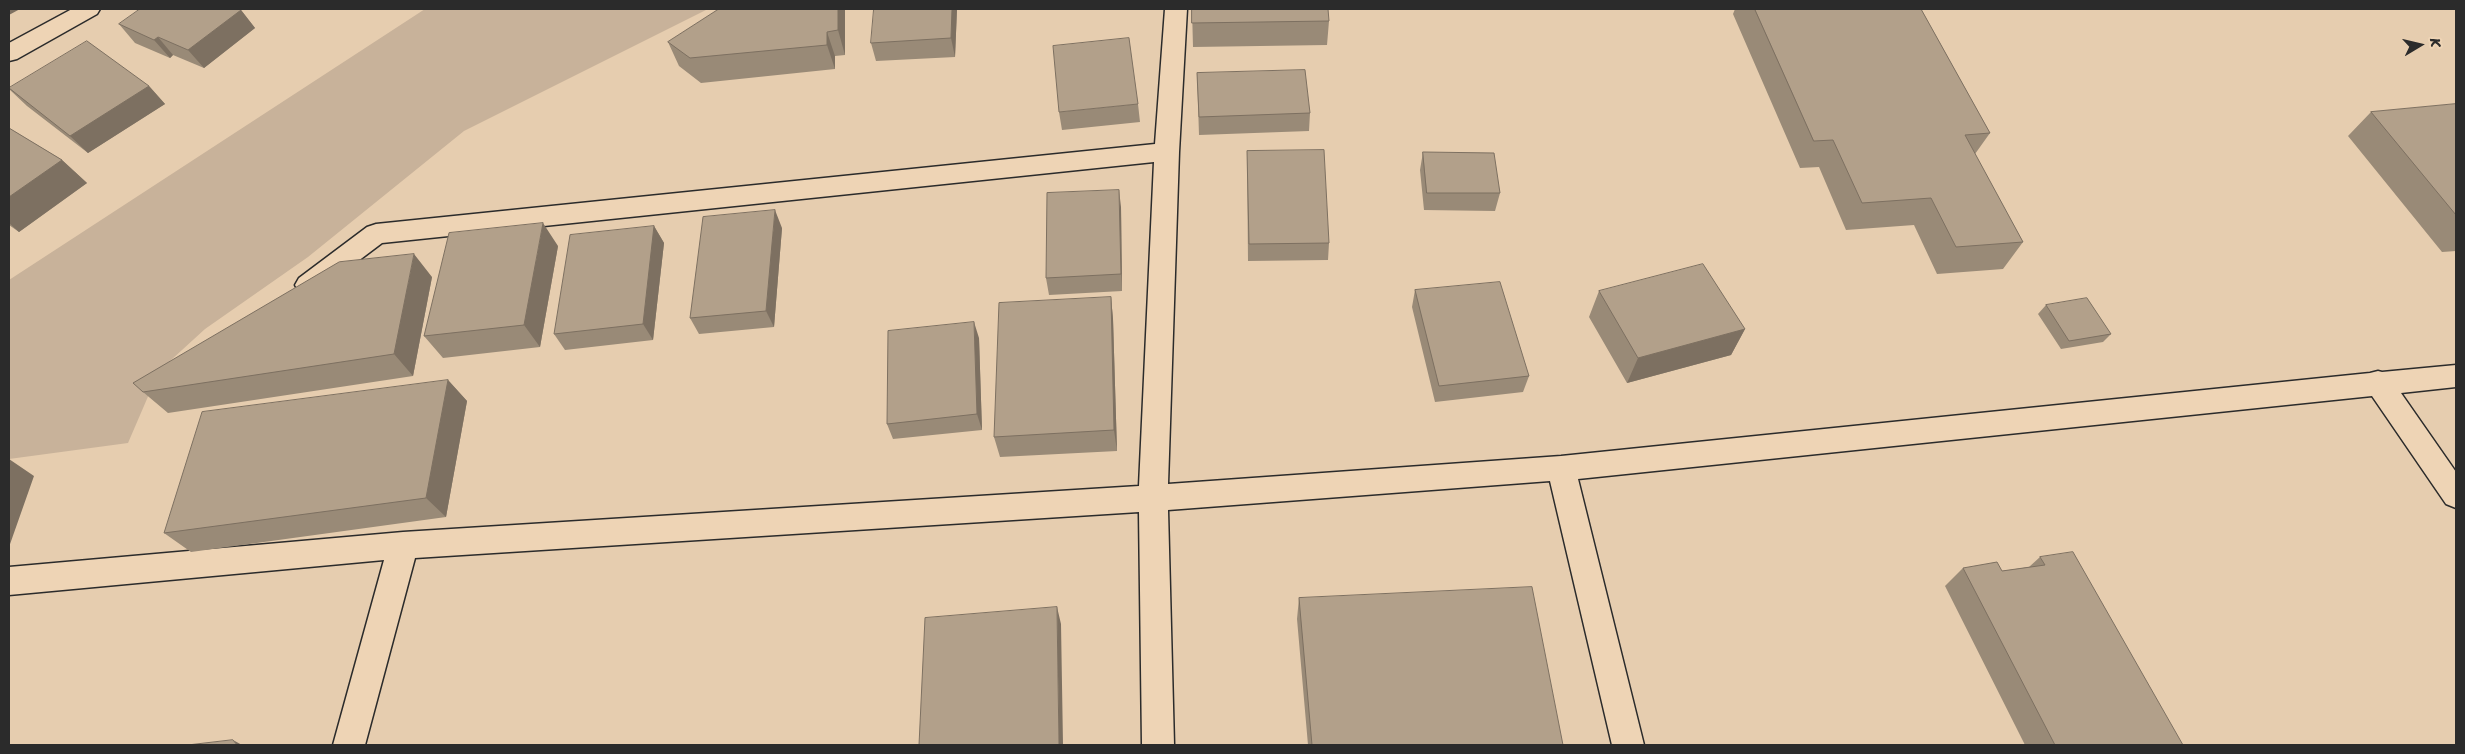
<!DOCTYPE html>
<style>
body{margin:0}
#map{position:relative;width:2465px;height:754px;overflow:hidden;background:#e6cdaf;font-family:Sriracha,sans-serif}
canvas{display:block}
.frame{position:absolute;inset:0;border:10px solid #2b2b2b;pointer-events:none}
.north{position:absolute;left:2395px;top:20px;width:50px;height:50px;-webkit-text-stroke:4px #eed4b5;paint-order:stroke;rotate:81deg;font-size:14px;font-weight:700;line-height:20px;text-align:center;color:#2b2b2b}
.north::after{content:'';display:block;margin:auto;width:18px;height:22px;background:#2b2b2b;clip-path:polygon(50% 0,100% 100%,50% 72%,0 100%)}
</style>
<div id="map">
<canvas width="2465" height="754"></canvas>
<div class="frame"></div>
<div class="north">K</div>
</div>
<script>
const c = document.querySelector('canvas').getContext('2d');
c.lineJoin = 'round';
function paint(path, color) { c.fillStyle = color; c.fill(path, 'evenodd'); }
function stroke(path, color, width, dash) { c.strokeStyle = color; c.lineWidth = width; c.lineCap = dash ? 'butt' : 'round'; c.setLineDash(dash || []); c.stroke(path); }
paint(new Path2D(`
 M 425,9 L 708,9 L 464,131 L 308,257 L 205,329 L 159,371 L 128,443 L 9,459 L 9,280 Z`), '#c8b29a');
const minor = new Path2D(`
 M 72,9 L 100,9 L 97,14 L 17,59 L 9,61 L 9,43 Z
 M 1165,9 L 1187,9 L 1179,152 L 1168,484 L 1561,456 L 2370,373 L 2378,371 L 2382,372 L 2456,365 L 2456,387 L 2401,393 L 2456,472 L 2456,508 L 2446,504 L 2372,396 L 1578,479 L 1644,745 L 1612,745 L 1550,481 L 1168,510 L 1174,745 L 1142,745 L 1139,512 L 415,558 L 365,745 L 333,745 L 384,560 L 9,595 L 9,567 L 403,532 L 1139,486 L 1154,162 L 382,243 L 317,292 L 308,295 L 299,292 L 295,285 L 299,278 L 367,227 L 376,224 L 1155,144 Z`);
stroke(minor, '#2b2b2b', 3);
paint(minor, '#eed4b5');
paint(new Path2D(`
 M 719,9 L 845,9 L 845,55 L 835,56 L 835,69 L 701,83 L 679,66 L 668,42 Z
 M 957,9 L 955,57 L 876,61 L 871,43 Z
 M 1192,9 L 1329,21 L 1327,45 L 1193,47 Z
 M 1735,9 L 1921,9 L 1990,133 L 1975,154 L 2023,242 L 2003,269 L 1937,274 L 1914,225 L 1846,230 L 1819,167 L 1800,168 L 1733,14 Z
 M 241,10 L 255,28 L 204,68 L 173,55 L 170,58 L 135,43 L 119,24 Z
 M 1197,73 L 1310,113 L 1309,131 L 1199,135 Z
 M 149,86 L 165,104 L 88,153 L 27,106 L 9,89 Z
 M 1138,104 L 1140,122 L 1062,130 L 1059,112 Z
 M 2456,104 L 2456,251 L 2442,252 L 2348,136 L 2371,112 Z
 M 9,128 L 62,160 L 87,183 L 19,232 L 9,225 Z
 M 1247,151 L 1329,243 L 1328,260 L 1248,261 Z
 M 1423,152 L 1500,193 L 1495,211 L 1424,210 L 1420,170 Z
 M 1121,207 L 1122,291 L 1049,295 L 1046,278 Z
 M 654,226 L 664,243 L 653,340 L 565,350 L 554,334 Z
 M 782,228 L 774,327 L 699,334 L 690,318 Z
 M 558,246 L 540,347 L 443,358 L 424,336 Z
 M 432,277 L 413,376 L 168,413 L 143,392 Z
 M 1415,290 L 1529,376 L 1523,392 L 1435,402 L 1412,307 Z
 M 1599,291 L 1745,329 L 1731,355 L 1627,383 L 1589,317 Z
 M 1111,297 L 1113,319 L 1117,451 L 1000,457 L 994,437 Z
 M 2046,305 L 2111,334 L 2103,342 L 2061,349 L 2038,314 Z
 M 979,338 L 982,430 L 893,439 L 887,424 Z
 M 448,380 L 467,401 L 446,517 L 191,552 L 164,533 Z
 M 2040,557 L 2183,745 L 2025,745 L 1945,586 L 1963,568 L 2002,571 L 2029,567 Z
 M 1299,598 L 1563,745 L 1308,745 L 1297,619 Z`), '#998a77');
paint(new Path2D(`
 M 9,9 L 20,9 L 9,15 Z
 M 838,9 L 845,9 L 845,55 L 838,30 Z
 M 952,9 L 957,9 L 955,57 L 951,38 Z
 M 241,10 L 255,28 L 204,68 L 188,50 Z
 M 827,32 L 835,56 L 835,69 L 827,45 Z
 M 158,37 L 173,55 L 170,58 L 154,40 Z
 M 149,86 L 165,104 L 88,153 L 70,136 Z
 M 62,160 L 87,183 L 19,232 L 9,223 L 9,197 Z
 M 1119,190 L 1121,207 L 1122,291 L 1121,274 Z
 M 775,210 L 782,228 L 774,327 L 766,311 Z
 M 543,223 L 558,246 L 540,347 L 524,325 Z
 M 654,226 L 664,243 L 653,340 L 643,324 Z
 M 414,254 L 432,277 L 413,376 L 394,354 Z
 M 1111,297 L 1113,319 L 1117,451 L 1114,430 Z
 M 974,322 L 979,338 L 982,430 L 977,414 Z
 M 1745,329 L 1731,355 L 1627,383 L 1638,358 Z
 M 448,380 L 467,401 L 446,517 L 426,498 Z
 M 9,459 L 34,476 L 9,547 Z
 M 1057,607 L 1061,624 L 1063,745 L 1059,745 Z
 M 233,740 L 242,745 L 237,745 Z`), '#7d7061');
const building = new Path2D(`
 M 140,9 L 238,9 L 241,10 L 188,50 L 158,37 L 154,40 L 119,24 Z
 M 719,9 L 838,9 L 838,30 L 827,32 L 827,45 L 690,58 L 668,42 Z
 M 874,9 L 952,9 L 951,38 L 871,43 Z
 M 1192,9 L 1328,9 L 1329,21 L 1192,23 Z
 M 1755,9 L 1921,9 L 1990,133 L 1965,135 L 2023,242 L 1956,247 L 1931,198 L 1862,203 L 1833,140 L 1814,141 Z
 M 1129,38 L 1138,104 L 1059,112 L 1053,46 Z
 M 87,41 L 149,86 L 70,136 L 9,88 Z
 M 1305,70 L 1310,113 L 1199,117 L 1197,73 Z
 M 2456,104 L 2456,215 L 2371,112 Z
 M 9,128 L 62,160 L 9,197 Z
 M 1324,150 L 1329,243 L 1249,244 L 1247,151 Z
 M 1423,152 L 1494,153 L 1500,193 L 1427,193 Z
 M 1119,190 L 1121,274 L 1046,278 L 1047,193 Z
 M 775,210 L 766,311 L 690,318 L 703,217 Z
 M 543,223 L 524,325 L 424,336 L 449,233 Z
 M 654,226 L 643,324 L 554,334 L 570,235 Z
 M 414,254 L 394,354 L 143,392 L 133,383 L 339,262 Z
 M 1703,264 L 1745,329 L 1638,358 L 1599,291 Z
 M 1500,282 L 1529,376 L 1439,386 L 1415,290 Z
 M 1111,297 L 1114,430 L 994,437 L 999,303 Z
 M 2087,298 L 2111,334 L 2069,341 L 2046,305 Z
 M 974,322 L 977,414 L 887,424 L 888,331 Z
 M 448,380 L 426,498 L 164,533 L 202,412 Z
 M 2073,552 L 2183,745 L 2055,745 L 1963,568 L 1997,562 L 2002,571 L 2045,565 L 2040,557 Z
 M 1532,587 L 1563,745 L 1312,745 L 1299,598 Z
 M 1057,607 L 1059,745 L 919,745 L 925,618 Z
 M 233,740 L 237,745 L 188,745 Z`);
paint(building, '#b2a08a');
stroke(building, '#7d7061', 1);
</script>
